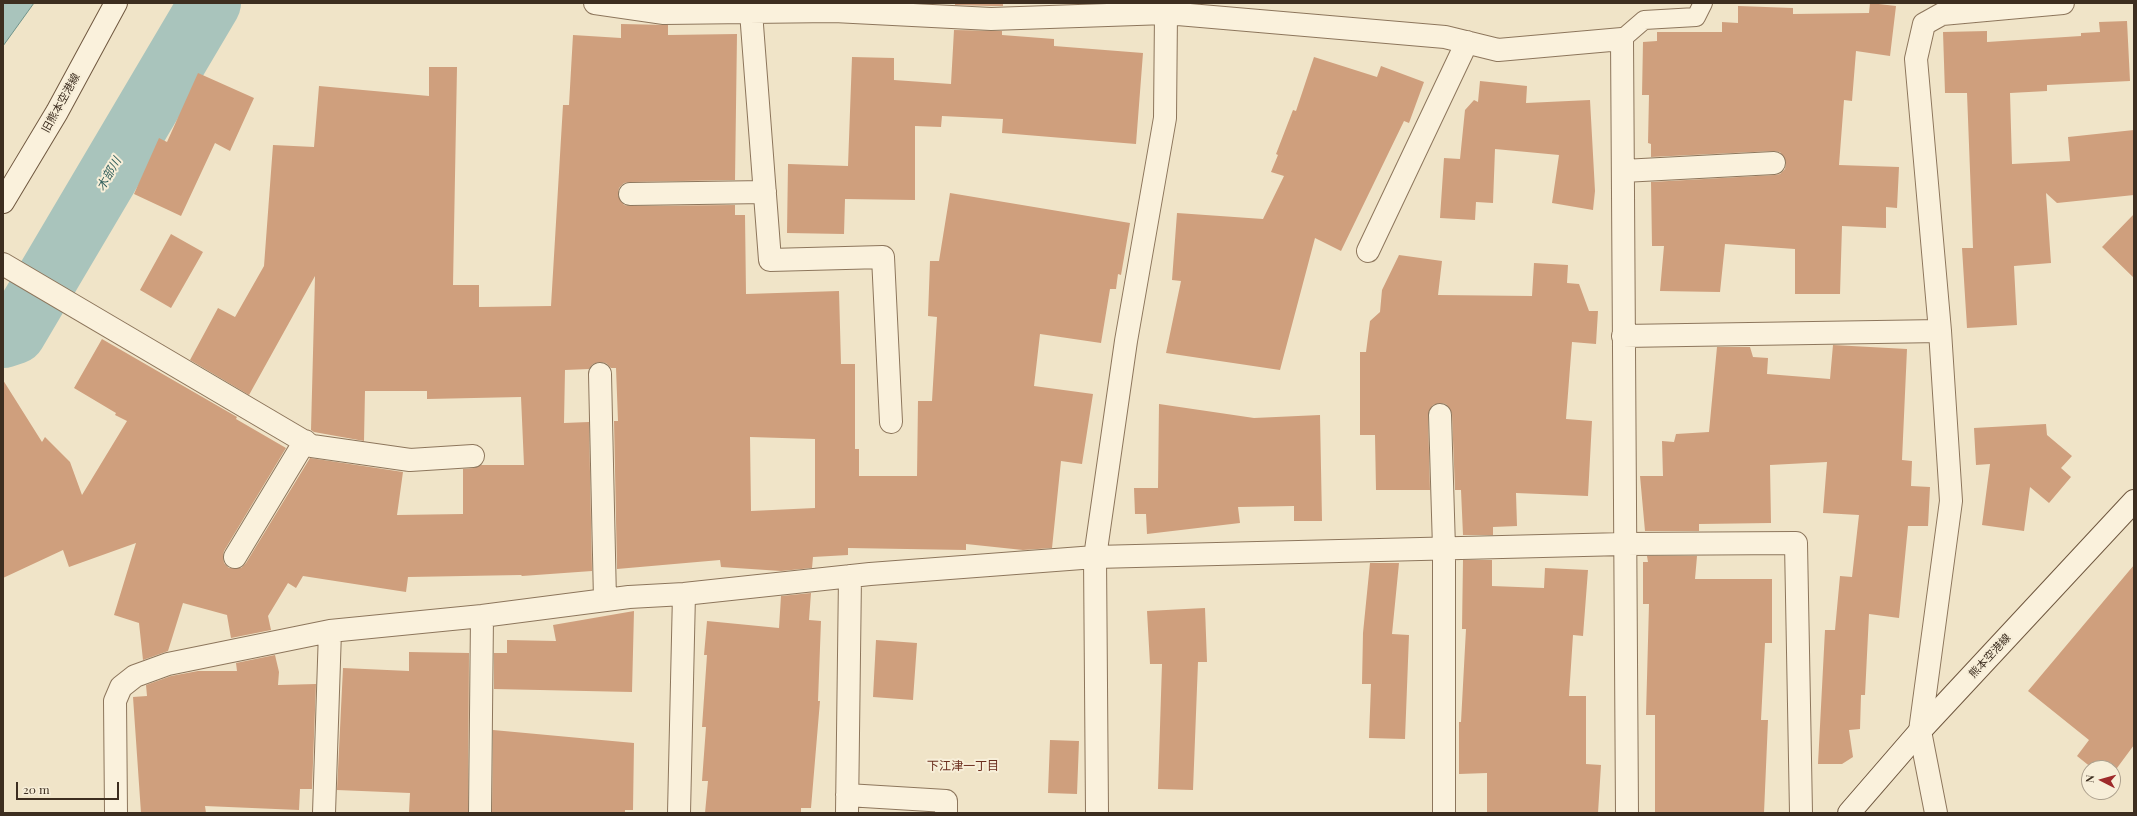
<!DOCTYPE html>
<meta charset="utf-8">
<style>
body{margin:0}
#map{position:relative;width:2137px;height:816px;overflow:hidden;background:#f0e4c8;font-family:"Playfair Display",serif}
canvas{display:block}
.frame{position:absolute;inset:0;border:4px solid #3d2e20;pointer-events:none}
.north{position:absolute;left:2081px;top:760px;width:40px;height:40px;box-sizing:border-box;background:#f7eed8;border:1px solid #ada18e;border-radius:50%;rotate:276deg;font-size:11px;font-weight:700;line-height:16px;text-align:center;color:#3d2e20}
.north::after{content:'';display:block;margin:auto;width:14px;height:18px;background:#9e2a2b;clip-path:polygon(50% 0,100% 100%,50% 72%,0 100%)}
.scale{position:absolute;left:16px;top:782px;width:103px;height:18px;box-sizing:border-box;border:2px solid #3d2e20;border-top:0;padding-left:5px;font-size:12px;line-height:14px;white-space:nowrap;color:#3d2e20;-webkit-text-stroke:3px #f7eed8;paint-order:stroke}
</style>
<div id="map">
<canvas width="2137" height="816"></canvas>
<div class="frame"></div>
<div class="north">N</div>
<div class="scale">20 m</div>
</div>
<script>
const c = document.querySelector('canvas').getContext('2d');
c.lineJoin = 'round';
function paint(path, color) { c.fillStyle = color; c.fill(path, 'evenodd'); }
function stroke(path, color, width, dash) { c.strokeStyle = color; c.lineWidth = width; c.lineCap = dash ? 'butt' : 'round'; c.setLineDash(dash || []); c.stroke(path); }
function write(font, color, halo, rows, align = 'center') {
  c.font = font + ' "Playfair Display","Noto Sans JP",serif'; c.lineWidth = 4; c.setLineDash([]); c.textBaseline = 'middle'; c.strokeStyle = halo; c.fillStyle = color; for (const [text, x, y, turn = 0] of rows) {
    c.save(); c.translate(x, y); c.rotate((+turn || 0) * Math.PI / 180); c.textAlign = isNaN(turn) ? turn : align; if (halo) c.strokeText(text, 0, 0); c.fillText(text, 0, 0); c.restore();
  }
}
const water = new Path2D(`
 M 3,3 L 34,3 L 3,46 Z`);
paint(water, '#a9c4bc');
stroke(water, '#6f938a', 1);
stroke(new Path2D(`
 M 3,337 L 15,333 L 210,3`), '#a9c4bc', 62);
paint(new Path2D(`
 M 955,3 L 1003,3 L 1003,6 L 991,6 L 955,5 Z
 M 1870,3 L 1896,6 L 1890,56 L 1856,51 L 1852,101 L 1844,100 L 1839,165 L 1899,167 L 1897,208 L 1886,207 L 1886,228 L 1842,226 L 1840,294 L 1795,294 L 1795,249 L 1725,244 L 1720,292 L 1660,291 L 1664,246 L 1652,246 L 1651,182 L 1775,175 L 1780,174 L 1785,169 L 1786,162 L 1780,152 L 1773,151 L 1651,157 L 1651,144 L 1648,143 L 1649,95 L 1642,95 L 1643,42 L 1657,41 L 1657,32 L 1722,32 L 1722,22 L 1738,23 L 1738,6 L 1793,8 L 1793,14 L 1869,13 Z
 M 2127,21 L 2130,81 L 2047,85 L 2047,91 L 2010,93 L 2012,164 L 2070,161 L 2068,137 L 2134,130 L 2134,195 L 2057,203 L 2046,193 L 2051,263 L 2014,266 L 2017,325 L 1967,328 L 1962,248 L 1973,248 L 1967,93 L 1945,93 L 1943,32 L 1987,31 L 1987,42 L 2081,36 L 2081,33 L 2100,32 L 2099,22 Z
 M 621,24 L 668,25 L 668,35 L 737,34 L 735,180 L 630,182 L 624,183 L 619,188 L 618,195 L 624,205 L 630,206 L 735,205 L 735,215 L 745,215 L 746,294 L 839,291 L 841,364 L 855,364 L 855,449 L 859,449 L 859,476 L 917,476 L 918,401 L 932,401 L 937,317 L 928,316 L 930,261 L 939,261 L 950,193 L 1130,223 L 1121,275 L 1118,274 L 1116,289 L 1110,289 L 1101,343 L 1040,334 L 1034,386 L 1093,394 L 1082,464 L 1061,461 L 1052,548 L 1023,550 L 966,544 L 966,550 L 848,548 L 848,555 L 813,557 L 812,568 L 781,571 L 721,567 L 720,560 L 617,569 L 614,421 L 618,421 L 616,368 L 611,368 L 606,363 L 599,362 L 593,364 L 589,369 L 565,370 L 564,423 L 589,422 L 592,571 L 522,576 L 521,575 L 408,577 L 406,592 L 303,576 L 296,588 L 288,583 L 268,616 L 271,630 L 231,638 L 227,615 L 183,603 L 168,651 L 143,660 L 139,623 L 114,615 L 136,543 L 69,567 L 63,550 L 3,578 L 3,380 L 42,442 L 45,437 L 70,462 L 82,495 L 127,421 L 115,415 L 116,413 L 74,388 L 102,339 L 237,417 L 236,419 L 286,448 L 224,551 L 223,556 L 224,563 L 229,568 L 241,568 L 246,563 L 310,458 L 403,472 L 397,515 L 463,514 L 463,469 L 474,468 L 481,465 L 524,465 L 521,397 L 427,399 L 427,391 L 365,391 L 364,441 L 314,432 L 311,430 L 315,276 L 249,395 L 190,360 L 218,308 L 235,317 L 264,266 L 273,145 L 314,147 L 319,86 L 429,96 L 429,67 L 457,67 L 453,285 L 479,285 L 479,307 L 551,306 L 563,105 L 569,105 L 573,35 L 621,38 ZM 750,437 L 815,439 L 815,508 L 751,511 Z
 M 954,30 L 1002,31 L 1002,35 L 1054,39 L 1054,46 L 1143,53 L 1136,144 L 1002,133 L 1003,119 L 942,116 L 941,127 L 915,126 L 915,200 L 845,199 L 844,234 L 787,233 L 788,164 L 848,166 L 852,57 L 894,58 L 894,80 L 951,84 Z
 M 1314,57 L 1377,77 L 1381,66 L 1424,82 L 1409,123 L 1404,121 L 1341,251 L 1315,238 L 1280,370 L 1166,353 L 1181,281 L 1172,280 L 1177,213 L 1263,219 L 1284,176 L 1271,172 L 1278,155 L 1276,154 L 1293,110 L 1296,111 Z
 M 198,73 L 254,98 L 230,151 L 215,143 L 181,216 L 134,194 L 159,138 L 167,142 Z
 M 1480,81 L 1527,86 L 1526,103 L 1590,100 L 1595,191 L 1593,210 L 1552,203 L 1559,155 L 1495,149 L 1493,203 L 1476,202 L 1475,220 L 1440,218 L 1444,158 L 1460,159 L 1465,110 L 1474,100 L 1478,102 Z
 M 2134,214 L 2134,278 L 2102,247 Z
 M 171,234 L 203,252 L 171,308 L 140,290 Z
 M 1399,255 L 1442,261 L 1438,295 L 1532,296 L 1534,263 L 1568,265 L 1567,283 L 1579,284 L 1589,311 L 1598,311 L 1596,344 L 1572,342 L 1566,419 L 1592,421 L 1588,496 L 1516,493 L 1517,526 L 1493,527 L 1493,535 L 1463,535 L 1461,490 L 1455,490 L 1452,414 L 1446,404 L 1440,403 L 1433,405 L 1428,415 L 1430,490 L 1376,490 L 1375,435 L 1360,435 L 1360,352 L 1366,352 L 1370,321 L 1380,312 L 1382,290 Z
 M 1833,345 L 1907,349 L 1902,460 L 1912,461 L 1911,486 L 1930,487 L 1928,526 L 1908,526 L 1899,618 L 1869,614 L 1865,695 L 1861,695 L 1860,729 L 1849,730 L 1853,757 L 1842,764 L 1818,764 L 1825,630 L 1835,630 L 1840,576 L 1852,577 L 1859,515 L 1823,513 L 1827,462 L 1770,465 L 1771,523 L 1699,524 L 1699,531 L 1645,531 L 1640,476 L 1663,476 L 1662,441 L 1674,442 L 1676,434 L 1709,432 L 1717,347 L 1750,347 L 1753,357 L 1768,358 L 1767,374 L 1830,379 Z
 M 1159,404 L 1254,418 L 1320,415 L 1322,521 L 1294,521 L 1294,506 L 1238,507 L 1240,523 L 1147,534 L 1146,514 L 1135,514 L 1134,488 L 1158,488 Z
 M 2046,424 L 2047,435 L 2072,456 L 2061,468 L 2071,477 L 2049,503 L 2030,487 L 2024,531 L 1982,525 L 1990,464 L 1976,465 L 1974,428 Z
 M 1647,556 L 1697,556 L 1695,579 L 1772,579 L 1772,643 L 1765,643 L 1761,720 L 1768,720 L 1764,813 L 1655,813 L 1655,715 L 1646,715 L 1649,604 L 1643,604 L 1643,562 L 1648,562 Z
 M 1463,560 L 1492,560 L 1492,586 L 1544,588 L 1545,568 L 1588,570 L 1583,636 L 1573,635 L 1569,696 L 1586,696 L 1586,764 L 1601,765 L 1598,813 L 1487,813 L 1487,773 L 1459,774 L 1459,722 L 1461,722 L 1466,629 L 1462,629 Z
 M 1370,563 L 1399,563 L 1392,634 L 1409,635 L 1405,739 L 1369,738 L 1371,684 L 1362,684 L 1363,633 Z
 M 2134,565 L 2134,745 L 2117,768 L 2092,768 L 2077,756 L 2089,740 L 2028,691 Z
 M 811,593 L 809,620 L 821,621 L 818,701 L 820,701 L 811,808 L 801,808 L 801,813 L 705,813 L 708,781 L 702,781 L 706,727 L 702,727 L 707,655 L 704,655 L 707,621 L 779,628 L 781,596 Z
 M 1205,608 L 1207,662 L 1198,662 L 1193,790 L 1158,789 L 1162,664 L 1150,664 L 1147,611 Z
 M 634,611 L 632,692 L 494,689 L 494,653 L 507,653 L 507,640 L 556,641 L 553,625 Z
 M 876,640 L 917,643 L 913,700 L 873,697 Z
 M 409,652 L 469,653 L 468,813 L 409,812 L 410,793 L 337,790 L 343,668 L 409,671 Z
 M 275,655 L 279,672 L 278,685 L 316,684 L 312,789 L 300,789 L 299,810 L 205,806 L 206,813 L 141,813 L 133,697 L 147,696 L 146,685 L 171,676 L 198,671 L 237,671 L 236,663 Z
 M 493,730 L 634,743 L 633,810 L 625,810 L 625,813 L 492,813 Z
 M 1050,740 L 1079,741 L 1077,794 L 1048,793 Z`), '#cf9f7d');
const lane = new Path2D(`
 M 1622,39 L 1644,20 L 1696,17 L 1703,3`);
const street = new Path2D(`
 M 595,3 L 664,13 L 834,11 L 991,19 L 1166,13 L 1445,37 L 1498,50 L 1622,39 L 1627,813
 M 751,12 L 770,260 L 883,257 L 891,422
 M 1623,171 L 1774,163
 M 630,194 L 765,192
 M 1368,251 L 1467,42
 M 3,264 L 312,446 L 410,460 L 473,456
 M 1623,336 L 1940,331
 M 600,374 L 605,600
 M 1440,415 L 1444,548 L 1444,813
 M 235,557 L 305,441
 M 847,795 L 946,801 L 946,813
 M 116,813 L 115,701 L 121,687 L 135,676 L 168,664 L 330,631 L 482,616 L 629,597 L 684,594 L 870,574 L 1095,557 L 1624,544 L 1796,543 L 1801,813
 M 324,813 L 330,631
 M 480,813 L 482,616
 M 679,813 L 684,594
 M 847,813 L 850,576
 M 1097,813 L 1095,557 L 1126,341 L 1165,118 L 1166,13
 M 1936,813 L 1920,731 L 1951,501 L 1940,331 L 1916,59 L 1924,24 L 1942,14 L 2063,3`);
const secondary = new Path2D(`
 M 3,202 L 57,112 L 116,3
 M 1849,813 L 1920,731 L 2134,501`);
stroke(lane, '#8d765c', 20);
stroke(street, '#8d765c', 24);
stroke(secondary, '#6f573f', 24);
stroke(lane, '#faf1dc', 18);
stroke(street, '#faf1dc', 22);
stroke(secondary, '#faf1dc', 22);
write('11px', '#3d2e20', '#f7eed8', [
 ["旧熊本空港線",61,103,-61],
 ["熊本空港線",1990,656,-47]
]);
write('italic 12px', '#2f5d5a', '#f7eed8', [
 ["木部川",109,174,-60]
]);
write('12px', '#6b2e1e', '#f7eed8', [
 ["下江津一丁目",963,766]
]);
</script>
